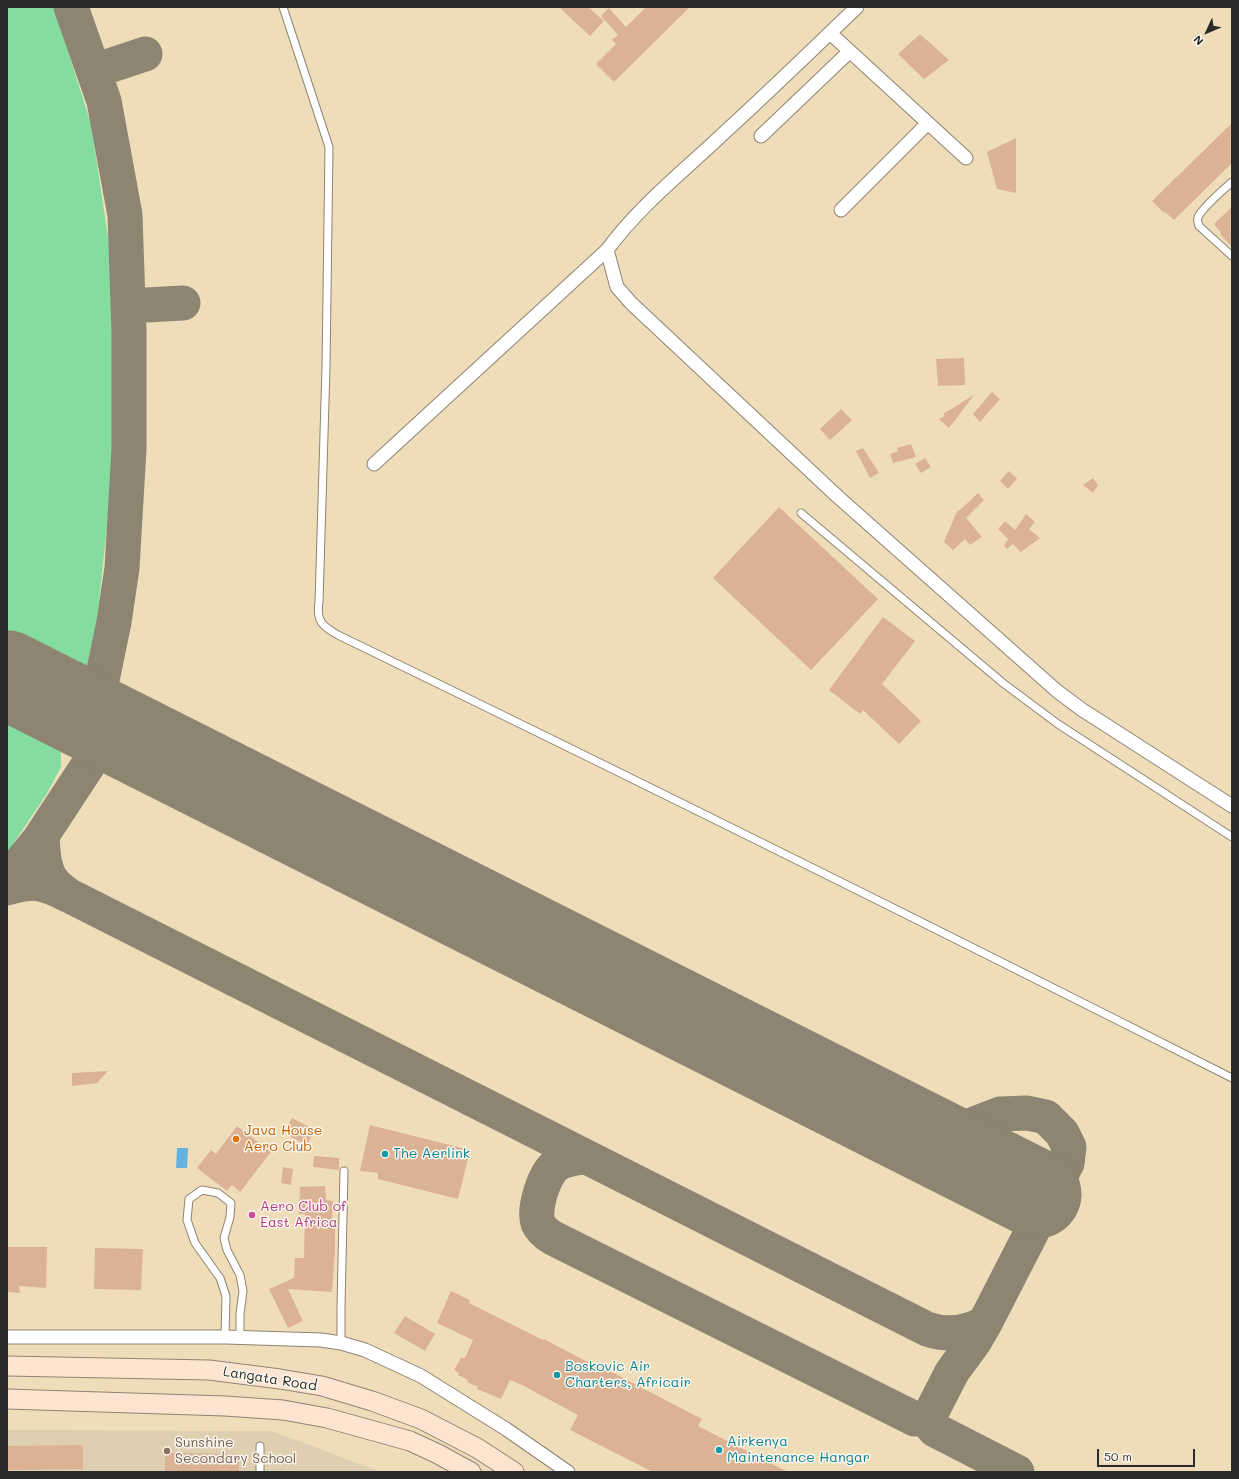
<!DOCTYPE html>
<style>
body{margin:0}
#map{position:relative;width:1239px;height:1479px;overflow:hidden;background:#efddba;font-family:Mali,sans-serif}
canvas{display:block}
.frame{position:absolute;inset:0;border:8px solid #2b2b2b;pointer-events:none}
.north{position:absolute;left:1187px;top:12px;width:40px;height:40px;-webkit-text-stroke:3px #fbf7ec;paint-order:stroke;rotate:226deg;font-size:11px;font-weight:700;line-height:16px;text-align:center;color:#2b2b2b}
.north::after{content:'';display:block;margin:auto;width:14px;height:18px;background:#2b2b2b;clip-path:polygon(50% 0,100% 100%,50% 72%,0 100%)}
.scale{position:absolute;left:1097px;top:1449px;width:98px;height:18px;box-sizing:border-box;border:2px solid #2b2b2b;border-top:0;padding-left:5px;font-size:12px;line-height:14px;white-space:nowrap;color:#2b2b2b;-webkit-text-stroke:3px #fbf7ec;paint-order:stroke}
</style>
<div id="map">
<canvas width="1239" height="1479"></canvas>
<div class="frame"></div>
<div class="north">N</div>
<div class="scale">50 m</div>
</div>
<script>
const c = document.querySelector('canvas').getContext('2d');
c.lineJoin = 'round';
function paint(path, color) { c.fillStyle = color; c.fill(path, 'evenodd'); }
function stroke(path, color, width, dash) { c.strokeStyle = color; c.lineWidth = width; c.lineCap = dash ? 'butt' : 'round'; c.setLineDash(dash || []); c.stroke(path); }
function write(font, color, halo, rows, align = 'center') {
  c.font = font + ' Mali,sans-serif'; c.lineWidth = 3; c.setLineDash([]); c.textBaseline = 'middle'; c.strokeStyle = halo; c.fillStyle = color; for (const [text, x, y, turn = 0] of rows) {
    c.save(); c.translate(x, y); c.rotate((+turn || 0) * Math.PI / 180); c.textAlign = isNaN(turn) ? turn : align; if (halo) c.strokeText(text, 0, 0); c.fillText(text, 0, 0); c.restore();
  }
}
paint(new Path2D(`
 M 7,1430 L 272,1431 L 381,1472 L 7,1472 Z`), '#dfcfb1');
paint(new Path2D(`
 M 7,7 L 54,7 L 91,124 L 109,244 L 121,389 L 98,612 L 87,687 L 7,646 Z
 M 7,702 L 58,730 L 61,745 L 61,767 L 46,795 L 7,853 Z`), '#84dca1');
paint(new Path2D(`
 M 177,1148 L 188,1148 L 187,1168 L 176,1168 Z`), '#66b2df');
stroke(new Path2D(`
 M 71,7 L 104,101 L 125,215 L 129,332 L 129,449 L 122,568 L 114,622 L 102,680 L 91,717
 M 94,71 L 145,54
 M 128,306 L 183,303
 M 62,703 C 78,712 98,720 99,741
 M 7,879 L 39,840 L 98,750 L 106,742 C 133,739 153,750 177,761
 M 7,888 C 35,880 42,882 68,895 C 63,891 57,887 53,882 C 43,869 43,851 42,836
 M 68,895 L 927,1329 C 947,1336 967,1333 985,1323
 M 585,1157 C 575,1158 564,1159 556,1165 C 544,1174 533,1209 538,1223 C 541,1230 548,1235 553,1238 L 915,1419 L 924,1419 L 930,1415 L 952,1372 L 974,1342 L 985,1323 L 1067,1163 L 1069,1147 L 1062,1133 L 1046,1117 L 1027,1113 L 1000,1114 L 956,1131
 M 930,1415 C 928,1421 930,1425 935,1430 L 1017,1472`), '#8d8472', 35);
stroke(new Path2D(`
 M 7,675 L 1037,1194`), '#8d8472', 89);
paint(new Path2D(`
 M 559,7 L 588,7 L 604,21 L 590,36 Z
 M 646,7 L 690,7 L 614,82 L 596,64 L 616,44 L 612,40 L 618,35 L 601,16 L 609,8 L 626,27 Z
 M 920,34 L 949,60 L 924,79 L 898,54 Z
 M 1232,123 L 1232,163 L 1174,220 L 1165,212 L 1164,213 L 1152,201 Z
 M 1016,138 L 1016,193 L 997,189 L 987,152 Z
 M 1232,207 L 1232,247 L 1220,234 L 1221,233 L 1214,224 Z
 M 964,358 L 965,385 L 938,386 L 936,359 Z
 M 992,392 L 1000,399 L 980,422 L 973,414 Z
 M 974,395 L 949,428 L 939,419 L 945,416 L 943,414 Z
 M 841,409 L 852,420 L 830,440 L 820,429 Z
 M 911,444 L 916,457 L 893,463 L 890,454 L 898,451 L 897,448 Z
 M 863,448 L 879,473 L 870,478 L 856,451 Z
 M 925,458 L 931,467 L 921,473 L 915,464 Z
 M 1009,471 L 1017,479 L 1008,489 L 1000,481 Z
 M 1093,478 L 1098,485 L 1093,493 L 1083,485 Z
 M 978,493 L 984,500 L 966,518 L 982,537 L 970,545 L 965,539 L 953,550 L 944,542 L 958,509 L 959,511 Z
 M 779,507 L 878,599 L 811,670 L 713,578 Z
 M 1026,514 L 1035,522 L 1029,529 L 1040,538 L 1021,552 L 1013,544 L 1007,549 L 1004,546 L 1008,539 L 998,529 L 1005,521 L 1015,530 Z
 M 883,617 L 915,641 L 882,684 L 921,721 L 899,744 L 863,710 L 860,714 L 829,690 Z
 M 108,1071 L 97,1083 L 72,1086 L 72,1073 Z
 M 292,1118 L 315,1130 L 307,1145 L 287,1135 L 288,1125 Z
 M 370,1125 L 470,1150 L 458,1199 L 378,1179 L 378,1173 L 360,1171 Z
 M 237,1126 L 271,1152 L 240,1192 L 232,1185 L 227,1191 L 197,1168 L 211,1150 L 216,1154 Z
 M 314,1156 L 339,1158 L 339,1170 L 313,1167 Z
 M 283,1167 L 293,1169 L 291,1185 L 281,1183 Z
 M 325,1186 L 326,1200 L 333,1201 L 332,1226 L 335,1226 L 335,1251 L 332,1292 L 288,1289 L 303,1321 L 288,1328 L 269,1289 L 294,1278 L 295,1258 L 304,1258 L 305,1214 L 299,1214 L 300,1187 Z
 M 7,1247 L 47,1247 L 46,1288 L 19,1286 L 20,1293 L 7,1292 Z
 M 95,1248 L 143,1249 L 141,1290 L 94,1289 Z
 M 451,1291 L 470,1300 L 469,1303 L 543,1340 L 544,1339 L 601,1369 L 602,1367 L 702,1419 L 698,1426 L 788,1472 L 653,1472 L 570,1430 L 578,1415 L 524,1386 L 510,1380 L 501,1399 L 477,1389 L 478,1387 L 467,1382 L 468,1380 L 458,1375 L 459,1373 L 454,1370 L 461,1358 L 465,1358 L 473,1340 L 437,1323 Z
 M 405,1316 L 435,1334 L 425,1351 L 394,1333 Z
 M 83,1445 L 83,1469 L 7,1470 L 7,1446 Z
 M 165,1453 L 239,1454 L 239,1472 L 165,1472 Z`), '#dcb295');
const lane = new Path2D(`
 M 283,7 L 329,147 L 326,367 L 319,602 C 316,621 322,626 338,635 C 637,780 935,928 1232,1078
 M 1232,182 C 1223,190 1203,207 1198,217 C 1197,220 1198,223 1199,226 L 1232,256
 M 801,513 L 1003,683 L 1058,724 L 1232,837
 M 225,1337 L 226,1296 L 220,1278 L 195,1243 L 187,1220 L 189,1199 L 202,1190 L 218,1193 L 231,1203 L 230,1217 L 224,1238 L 227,1250 L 240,1275 L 243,1291 L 240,1314 L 240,1338
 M 341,1343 L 341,1307 L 344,1171
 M 260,1472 L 260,1446`);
const street = new Path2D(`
 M 857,7 C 813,49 770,91 725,132 C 685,170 640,205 607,250 L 617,287 L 631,303 L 837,496 L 1057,691 L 1081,709 L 1232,806
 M 830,33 L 966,158
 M 761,136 L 849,52
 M 841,210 L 928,123
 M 374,464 L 607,250
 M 7,1337 L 225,1337 L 321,1340 L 341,1343 L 365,1350 L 421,1376 L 506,1429 L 568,1472`);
const secondary = new Path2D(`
 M 7,1366 L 209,1370 L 280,1379 L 322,1386 L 372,1401 L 421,1419 L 477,1448 L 514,1472
 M 7,1399 L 225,1406 L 283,1410 L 327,1418 L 410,1441 L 438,1454 L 471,1472`);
stroke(lane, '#8d8472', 9);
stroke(street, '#8d8472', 15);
stroke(secondary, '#8d8472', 21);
stroke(lane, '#fff', 7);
stroke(street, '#fff', 13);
stroke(secondary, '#fde4d0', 19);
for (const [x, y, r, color] of [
 [236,1139,4,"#e8710a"],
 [385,1154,4,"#0f9aa8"],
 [252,1215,4,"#d1479c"],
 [557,1375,4,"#0f9aa8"],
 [719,1450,4,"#0f9aa8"],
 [167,1451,4,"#8d6e63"]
]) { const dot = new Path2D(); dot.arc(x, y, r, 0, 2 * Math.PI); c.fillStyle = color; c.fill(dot); stroke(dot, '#fbf7ec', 1.5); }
write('14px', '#c56008', '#fbf7ec', [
 ["Java House",244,1131],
 ["Aero Club",244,1147]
], 'left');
write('14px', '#0d838f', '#fbf7ec', [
 ["The Aerlink",393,1154],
 ["Boskovic Air",565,1367],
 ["Charters, Africair",565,1383],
 ["Airkenya",727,1442],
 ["Maintenance Hangar",727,1458]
], 'left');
write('14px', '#b23c85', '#fbf7ec', [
 ["Aero Club of",260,1207],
 ["East Africa",260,1223]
], 'left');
write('14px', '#2b2b2b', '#fbf7ec', [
 ["Langata Road",270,1379,9]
]);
write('14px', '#785e54', '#fbf7ec', [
 ["Sunshine",175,1443],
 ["Secondary School",175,1459]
], 'left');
</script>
